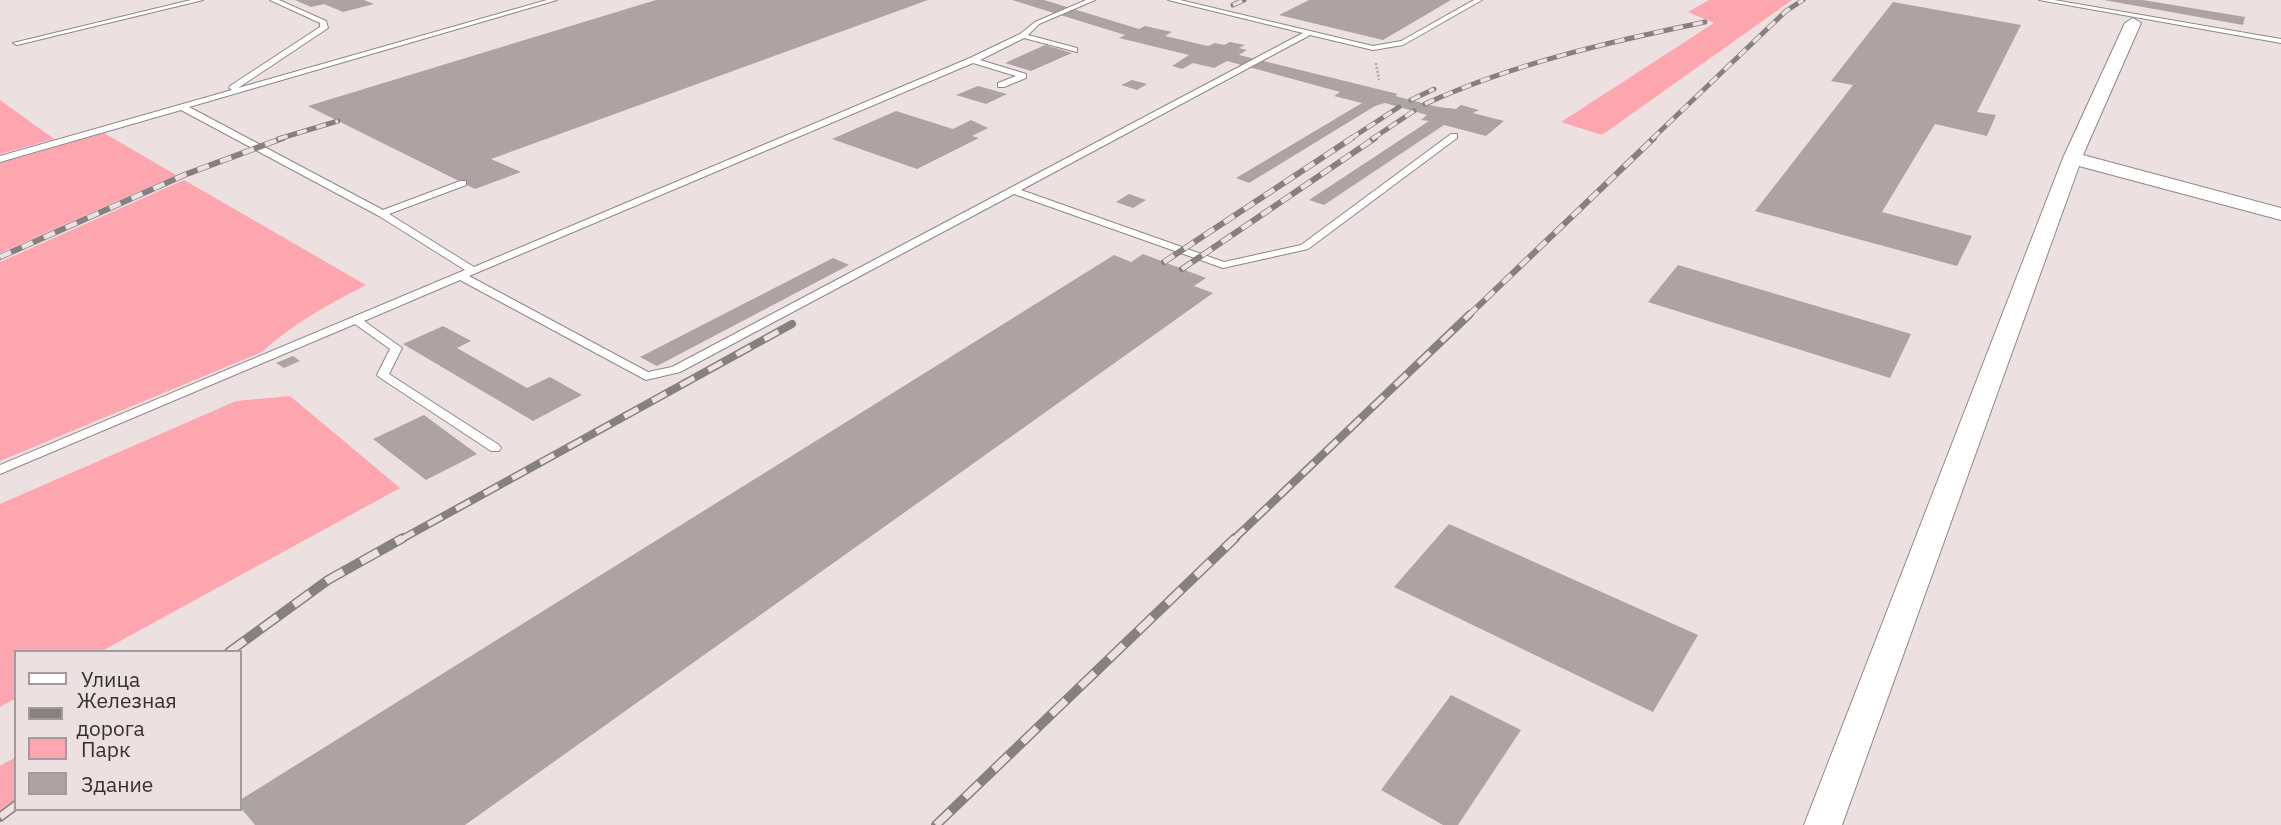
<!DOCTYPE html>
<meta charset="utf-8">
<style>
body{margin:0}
#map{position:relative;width:2281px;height:825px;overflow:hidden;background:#ece0e1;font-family:"IBM Plex Sans",sans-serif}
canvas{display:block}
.legend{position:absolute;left:14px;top:650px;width:228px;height:161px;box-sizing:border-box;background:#ece0e1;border:2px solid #a39a9b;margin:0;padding:9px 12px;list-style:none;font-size:21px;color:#353131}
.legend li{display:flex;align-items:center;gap:14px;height:35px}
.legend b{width:35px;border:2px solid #a39a9b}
</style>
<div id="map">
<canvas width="2281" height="825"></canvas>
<ul class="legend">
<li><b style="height:9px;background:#fff"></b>Улица</li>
<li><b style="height:9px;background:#878080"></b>Железная дорога</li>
<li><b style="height:19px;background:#fea6af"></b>Парк</li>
<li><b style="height:19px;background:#aea3a4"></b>Здание</li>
</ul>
</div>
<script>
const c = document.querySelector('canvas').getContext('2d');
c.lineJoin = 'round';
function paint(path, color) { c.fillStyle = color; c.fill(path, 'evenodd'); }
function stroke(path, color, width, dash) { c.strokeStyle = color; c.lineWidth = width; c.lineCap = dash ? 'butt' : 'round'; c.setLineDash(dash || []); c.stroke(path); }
paint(new Path2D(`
 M 1709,0 L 1792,0 L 1602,135 L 1561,122 L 1714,23 L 1688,12 Z
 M 0,100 L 54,139 L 0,154 Z
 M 104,133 L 176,175 L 0,253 L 0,163 Z
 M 184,180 L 366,285 C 329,304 292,324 262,352 L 0,461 L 0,262 Z
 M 290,396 L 400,488 L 100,652 L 16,652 L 16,698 L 0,707 L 0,504 L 236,401 Z
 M 16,757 L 16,799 L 0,811 L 0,766 Z`), '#fea6af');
paint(new Path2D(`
 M 295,0 L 364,0 L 374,4 L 343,12 L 324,4 L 311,7 Z
 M 656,0 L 928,0 L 491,159 L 521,172 L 475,189 L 308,106 Z
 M 1012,0 L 1044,0 L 1139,29 L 1145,26 L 1172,32 L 1165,36 L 1208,46 L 1215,43 L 1224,45 L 1230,42 L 1245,45 L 1239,48 L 1247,50 L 1239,55 L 1398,94 L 1395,96 L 1438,107 L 1456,109 L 1461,105 L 1479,110 L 1473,113 L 1504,121 L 1486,136 L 1444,125 L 1324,205 L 1309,200 L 1429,121 L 1421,120 L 1427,115 L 1385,103 L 1375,106 L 1249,183 L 1236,178 L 1362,103 L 1334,96 L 1340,92 L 1227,61 L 1214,68 L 1193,63 L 1182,69 L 1172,66 L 1189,55 L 1119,38 L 1125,35 Z
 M 1309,0 L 1451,0 L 1383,40 L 1279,15 Z
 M 2104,0 L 2143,0 L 2245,17 L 2243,25 Z
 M 1893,2 L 2021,25 L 1977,112 L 1996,115 L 1987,136 L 1935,124 L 1882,212 L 1972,236 L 1957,266 L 1755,211 L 1853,85 L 1831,81 Z
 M 1045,45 L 1072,53 L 1031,71 L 1005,63 Z
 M 1132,80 L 1147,84 L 1137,90 L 1121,85 Z
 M 978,86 L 1007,94 L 986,104 L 956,95 Z
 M 896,111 L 953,129 L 971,120 L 988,128 L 972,136 L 979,138 L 917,169 L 832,139 Z
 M 1129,194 L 1146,200 L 1133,208 L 1116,202 Z
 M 1143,254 L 1206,278 L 1194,286 L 1213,293 L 465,825 L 255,825 L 240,807 L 240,800 L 1114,255 L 1131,262 Z
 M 833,258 L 849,265 L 657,366 L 640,357 Z
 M 1678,265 L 1911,334 L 1890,378 L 1648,302 Z
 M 443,326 L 471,341 L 457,348 L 527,388 L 550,377 L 582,395 L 533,421 L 403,344 Z
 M 293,356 L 300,361 L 284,368 L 276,363 Z
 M 424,415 L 477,454 L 426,480 L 373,439 Z
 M 1449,524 L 1698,635 L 1653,712 L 1394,587 Z
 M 1451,695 L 1521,730 L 1458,825 L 1443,825 L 1381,790 Z`), '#aea3a4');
const lane = new Path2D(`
 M 191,0 L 203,0 L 17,45 L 13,43 Z
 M 270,0 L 279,0 L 326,21 L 328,28 L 238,88 L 547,0 L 557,0 L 189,107 L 383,210 L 460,181 L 466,181 L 466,185 L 389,214 L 474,267 L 970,58 L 1020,34 L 1035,22 L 1086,0 L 1095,0 L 1039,24 L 1028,35 L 1077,48 L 1077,52 L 1024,38 L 980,60 L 1026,74 L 1026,78 L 1004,87 L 998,87 L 998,83 L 1016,76 L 973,63 L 469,276 L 648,372 L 672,367 L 1303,33 L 1168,0 L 1180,0 L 1373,46 L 1401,41 L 1474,0 L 1482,0 L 1403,45 L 1373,50 L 1310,35 L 1021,190 L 1224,262 L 1301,245 L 1451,134 L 1457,134 L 1457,138 L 1308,249 L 1223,268 L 1014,194 L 680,372 L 646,380 L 460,280 L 364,321 L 402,348 L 389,374 L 499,445 L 501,448 L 499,451 L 491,451 L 379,377 L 377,375 L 390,349 L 355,324 L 0,474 L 0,465 L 465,270 L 379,216 L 181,110 L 0,162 L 0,156 L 232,90 L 229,88 L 230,86 L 320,27 L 320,23 Z
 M 2039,0 L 2054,0 L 2281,39 L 2281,43 Z`);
const street = new Path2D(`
 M 2133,18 L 2141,23 L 2083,155 L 2281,208 L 2281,220 L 2079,166 L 1842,825 L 1804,825 L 2063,158 L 2125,23 Z`);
stroke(lane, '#918687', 2);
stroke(street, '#918687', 2);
stroke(new Path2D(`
 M 1376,63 L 1379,80`), '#b2a8a9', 2.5, [2, 2]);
paint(lane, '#fff');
paint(street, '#fff');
const railFar3 = new Path2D(`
 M 1233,5 L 1244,0
 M 1411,100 L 1434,89
 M 1425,104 C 1515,63 1609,42 1705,22
 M 278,139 L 338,121
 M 1350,139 L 1399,107
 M 1372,139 L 1414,111
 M 1652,139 L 1786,11 L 1803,0`);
const railFar2 = new Path2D(`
 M 0,257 L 184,175 L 283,138
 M 1164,262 L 1352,138
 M 1182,269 L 1375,138
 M 1468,316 L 1654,138`);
const railFar1 = new Path2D(`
 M 400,540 L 792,324
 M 1233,540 L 1470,314`);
const rail = new Path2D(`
 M 229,652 L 328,580 L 403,538
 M 0,817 L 16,805
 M 936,825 L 1235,538`);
stroke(railFar3, '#878080', 5);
stroke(railFar2, '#878080', 6);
stroke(railFar1, '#878080', 8);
stroke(rail, '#878080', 10);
stroke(railFar3, '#ece0e1', 3.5, [10]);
stroke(railFar2, '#ece0e1', 4.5, [12]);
stroke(railFar1, '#ece0e1', 5, [16]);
stroke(rail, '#ece0e1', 7, [20]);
</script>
